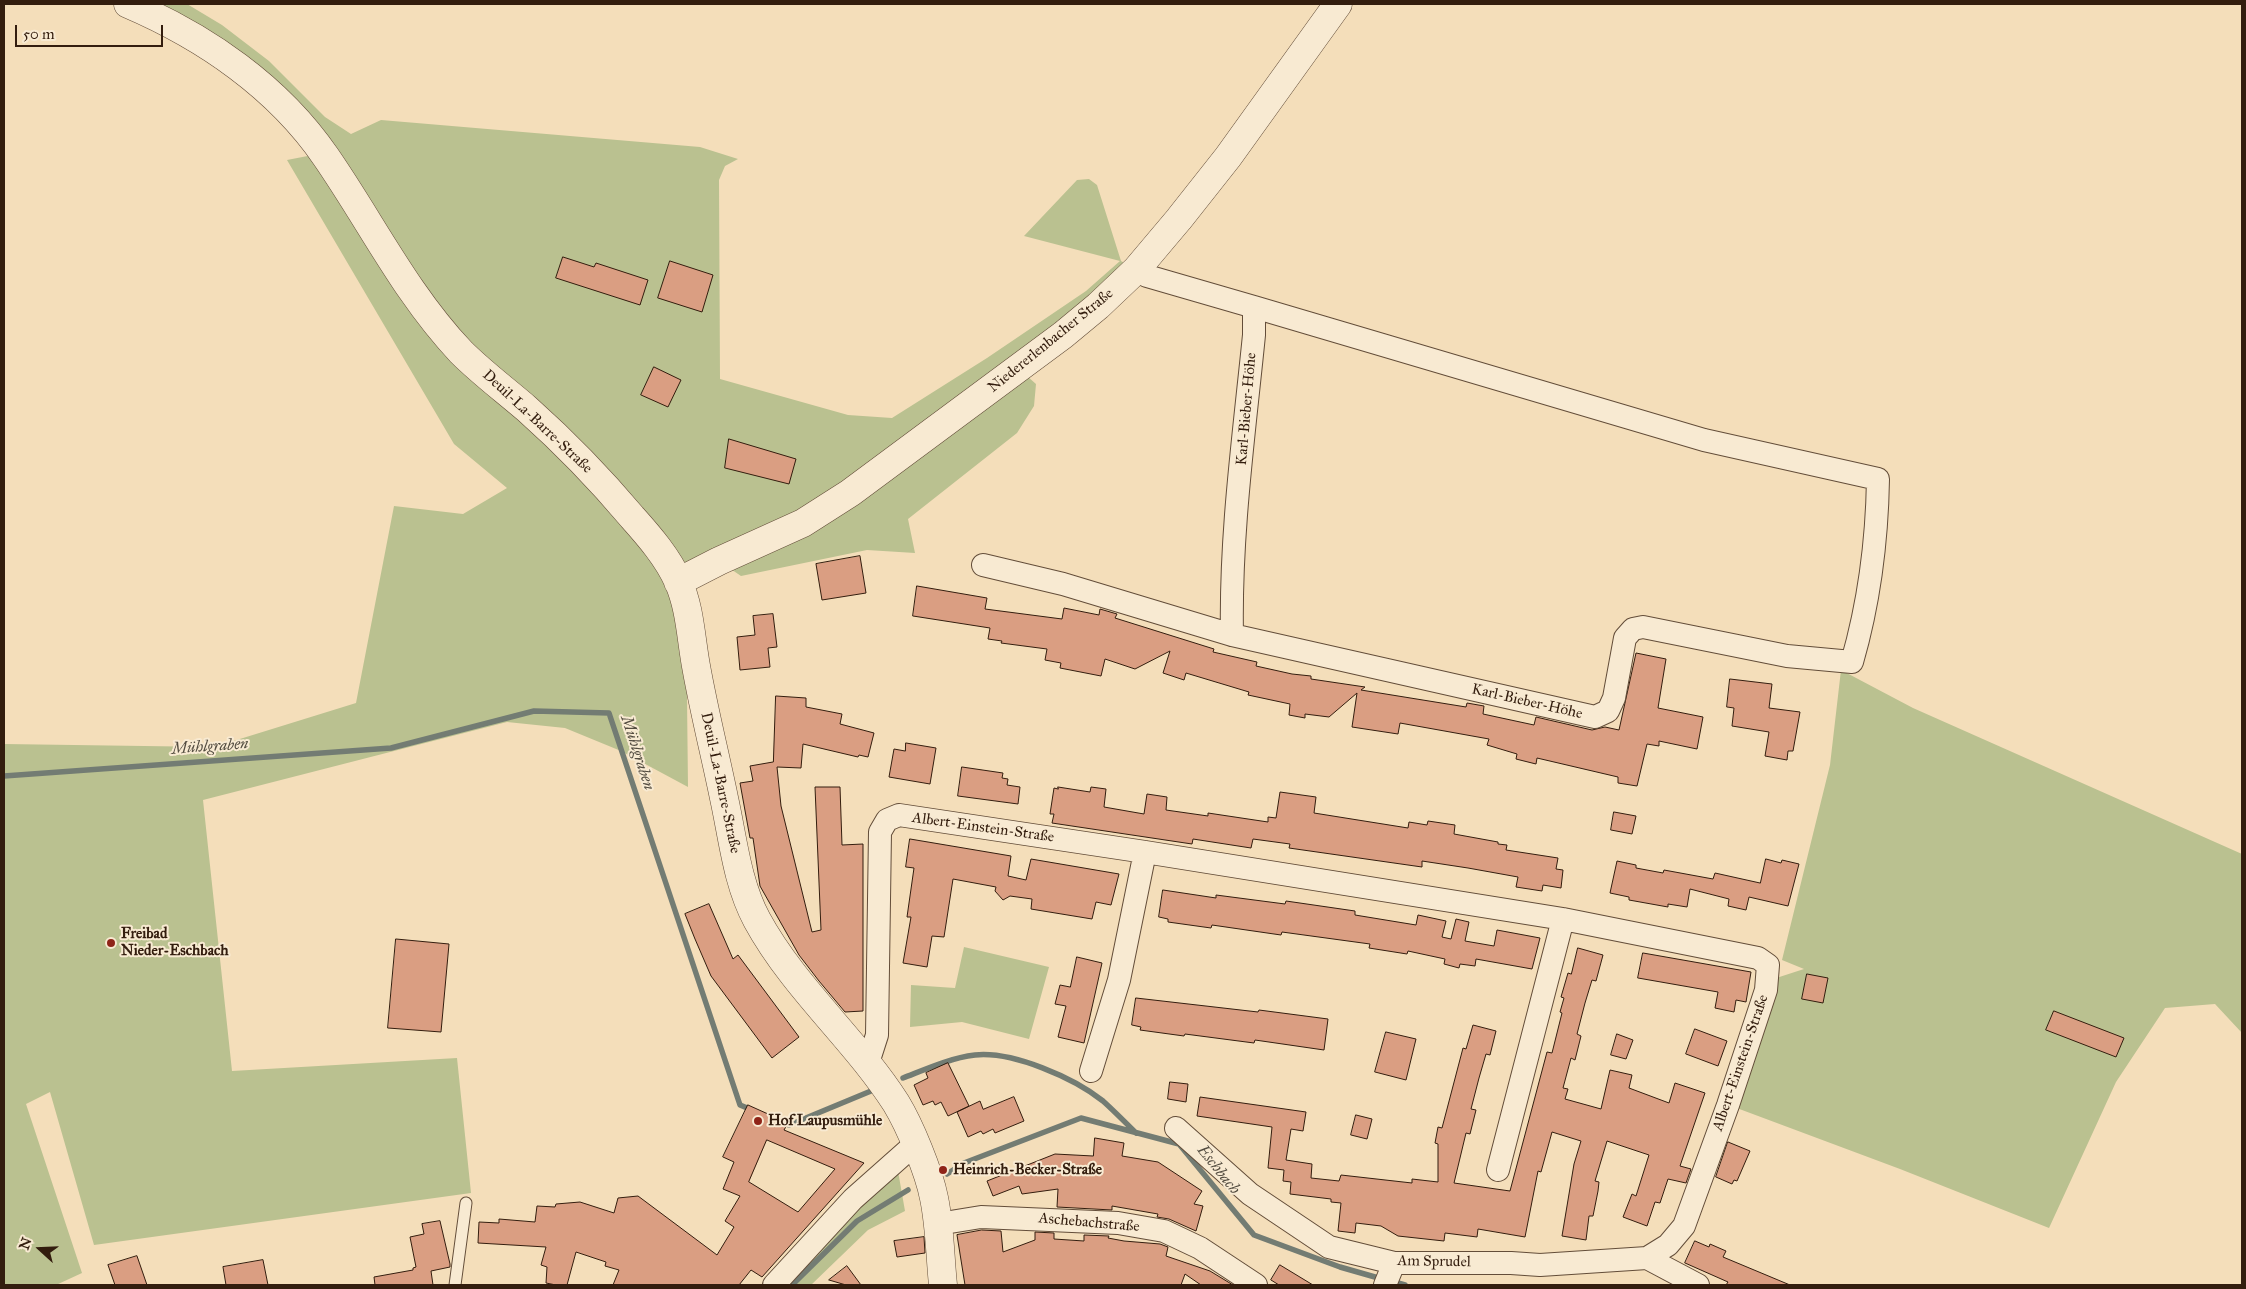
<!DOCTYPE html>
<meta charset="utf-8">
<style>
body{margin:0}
#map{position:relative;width:2246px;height:1289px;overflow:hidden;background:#f4deba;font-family:"IM FELL Great Primer",serif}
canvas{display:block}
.frame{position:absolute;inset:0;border:5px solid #331d0e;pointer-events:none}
.north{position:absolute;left:15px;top:1224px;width:50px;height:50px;-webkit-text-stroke:4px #f8ead2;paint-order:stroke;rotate:290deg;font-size:14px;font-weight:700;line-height:20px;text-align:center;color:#331d0e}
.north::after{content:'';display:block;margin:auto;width:18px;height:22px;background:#331d0e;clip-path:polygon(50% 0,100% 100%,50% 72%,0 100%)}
.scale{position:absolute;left:15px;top:25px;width:148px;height:22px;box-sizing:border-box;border:2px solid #331d0e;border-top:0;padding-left:6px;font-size:15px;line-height:18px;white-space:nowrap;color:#331d0e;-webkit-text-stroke:4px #f8ead2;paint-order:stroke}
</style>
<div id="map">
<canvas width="2246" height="1289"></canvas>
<div class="frame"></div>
<div class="north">N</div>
<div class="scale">50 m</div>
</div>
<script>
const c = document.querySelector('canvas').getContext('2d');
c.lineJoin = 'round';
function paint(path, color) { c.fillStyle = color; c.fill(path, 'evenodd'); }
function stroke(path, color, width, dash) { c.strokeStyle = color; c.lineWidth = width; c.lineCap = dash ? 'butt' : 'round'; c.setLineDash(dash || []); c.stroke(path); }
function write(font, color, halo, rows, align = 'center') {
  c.font = font + ' "IM FELL Great Primer",serif'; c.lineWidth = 4; c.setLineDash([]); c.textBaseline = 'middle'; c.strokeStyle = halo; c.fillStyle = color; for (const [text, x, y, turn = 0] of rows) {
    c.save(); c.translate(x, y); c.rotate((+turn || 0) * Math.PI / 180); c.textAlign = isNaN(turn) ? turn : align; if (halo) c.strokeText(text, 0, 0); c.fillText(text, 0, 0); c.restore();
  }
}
paint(new Path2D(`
 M 128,4 L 187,4 L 222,25 L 269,61 L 325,117 L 351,134 L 381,120 L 700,147 L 738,159 L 725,166 L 719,180 L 720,379 L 848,415 L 892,418 L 987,358 L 1086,291 L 1120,261 L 1024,236 L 1077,180 L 1089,179 L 1097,185 L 1121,261 L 1136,270 L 1019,369 L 1036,384 L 1034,406 L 1017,433 L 908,519 L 915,553 L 867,550 L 741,576 L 719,561 L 679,582 L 686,609 L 688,787 L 621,751 L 565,728 L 507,722 L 203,800 L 232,1071 L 457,1058 L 471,1193 L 94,1245 L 50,1092 L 26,1104 L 82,1273 L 56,1285 L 4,1285 L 4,744 L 214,747 L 356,703 L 394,506 L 463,514 L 507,488 L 454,444 L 287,160 L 323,153 L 300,125 Z
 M 1841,670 L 1913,708 L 2242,854 L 2242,1033 L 2215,1004 L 2165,1008 L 2116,1082 L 2049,1228 L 1900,1169 L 1734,1107 L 1764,982 L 1804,969 L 1782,960 L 1830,765 Z
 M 964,947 L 1049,967 L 1029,1039 L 962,1022 L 910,1027 L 911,985 L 955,988 Z
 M 898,1171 L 905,1211 L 868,1230 L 811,1285 L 778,1285 Z`), '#bac190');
stroke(new Path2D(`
 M 4,776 L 391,748 L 534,711 L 609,713 L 740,1105 L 752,1110
 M 903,1078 C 926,1069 950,1058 975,1055 C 1013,1051 1074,1078 1103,1101 C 1114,1111 1125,1122 1136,1133
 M 782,1122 L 789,1125 L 871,1091
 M 947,1174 L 964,1163 L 1081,1118 L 1179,1144 L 1254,1235 L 1340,1267 L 1382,1279
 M 1391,1281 L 1405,1285
 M 792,1285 L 857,1221 L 908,1190`), '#737c73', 5.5);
const building = new Path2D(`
 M 563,257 L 594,267 L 596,263 L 648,280 L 640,305 L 556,278 Z
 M 670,261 L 713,275 L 702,312 L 658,298 Z
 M 654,367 L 681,380 L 668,407 L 641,395 Z
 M 729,439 L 796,459 L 789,484 L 725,468 Z
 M 860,556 L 866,593 L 822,600 L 816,564 Z
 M 917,586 L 987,598 L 985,609 L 1062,619 L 1064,608 L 1099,615 L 1100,609 L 1117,614 L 1115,618 L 1214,649 L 1213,652 L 1257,662 L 1256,666 L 1292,674 L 1311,676 L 1311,679 L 1365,687 L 1361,690 L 1466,707 L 1467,703 L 1484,706 L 1483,714 L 1534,725 L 1536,717 L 1592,730 L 1605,727 L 1619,730 L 1636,653 L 1666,659 L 1658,708 L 1703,717 L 1697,749 L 1659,741 L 1659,746 L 1647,744 L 1637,786 L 1618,783 L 1618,777 L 1537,758 L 1536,764 L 1516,759 L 1517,754 L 1487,745 L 1489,739 L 1400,723 L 1398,734 L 1352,727 L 1357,693 L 1329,717 L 1305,714 L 1305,718 L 1289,715 L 1290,704 L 1248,695 L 1249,692 L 1186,673 L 1184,680 L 1163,673 L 1170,651 L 1135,669 L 1105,659 L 1101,676 L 1060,668 L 1061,663 L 1045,660 L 1047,649 L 1001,643 L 1002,641 L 988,639 L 990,628 L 913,616 Z
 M 773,614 L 777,647 L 768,648 L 770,667 L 740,670 L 737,637 L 755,635 L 753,616 Z
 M 1730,679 L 1772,684 L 1769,708 L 1800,712 L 1793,751 L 1788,751 L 1787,760 L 1765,756 L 1769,732 L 1732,726 L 1734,708 L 1727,707 Z
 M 776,696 L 806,698 L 806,707 L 842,714 L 840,724 L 874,733 L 868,757 L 859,755 L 858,757 L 803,744 L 801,768 L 777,767 L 781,806 L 812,932 L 821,930 L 815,787 L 840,787 L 842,845 L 863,844 L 863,1011 L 845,1012 L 819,981 L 799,955 L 760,886 L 753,838 L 750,838 L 740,783 L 753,781 L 750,766 L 773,762 Z
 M 906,743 L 936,748 L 930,784 L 889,777 L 894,749 L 905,751 Z
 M 962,767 L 1003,773 L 1002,778 L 1008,779 L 1007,785 L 1020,787 L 1018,804 L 958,796 Z
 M 1058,787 L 1090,792 L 1091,787 L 1106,789 L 1104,807 L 1144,814 L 1147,794 L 1167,797 L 1166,810 L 1208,816 L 1208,813 L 1268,822 L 1268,817 L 1276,818 L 1280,792 L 1316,797 L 1314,813 L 1408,828 L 1409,822 L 1427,825 L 1428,821 L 1455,825 L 1454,834 L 1498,842 L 1498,844 L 1507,845 L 1506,850 L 1558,858 L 1556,869 L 1563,870 L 1561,888 L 1543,885 L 1542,891 L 1516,887 L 1518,877 L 1468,868 L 1422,861 L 1422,867 L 1289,848 L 1290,844 L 1253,839 L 1251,848 L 1193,839 L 1192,844 L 1052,823 L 1054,814 L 1050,814 L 1054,788 L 1058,789 Z
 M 1614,812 L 1636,816 L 1632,834 L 1611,830 Z
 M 910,839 L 1011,856 L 1008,876 L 1026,880 L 1031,859 L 1119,874 L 1111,905 L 1096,902 L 1092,919 L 1031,909 L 1032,899 L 1010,896 L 1003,900 L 995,891 L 996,887 L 953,879 L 944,937 L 932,936 L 927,967 L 903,963 L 911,917 L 907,917 L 914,868 L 906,867 Z
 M 1766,859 L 1781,863 L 1782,860 L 1799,864 L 1788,906 L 1749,897 L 1746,910 L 1728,906 L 1729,899 L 1690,889 L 1687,907 L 1668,904 L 1668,907 L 1629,900 L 1629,897 L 1610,893 L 1617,861 L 1636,865 L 1636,868 L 1663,873 L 1664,870 L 1713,879 L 1715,873 L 1760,883 Z
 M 1163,890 L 1216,898 L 1216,895 L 1285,904 L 1286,901 L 1355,911 L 1355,915 L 1416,925 L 1418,915 L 1446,921 L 1442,937 L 1451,939 L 1456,919 L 1469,922 L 1465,941 L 1494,946 L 1497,930 L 1540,938 L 1532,969 L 1476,959 L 1475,966 L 1460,964 L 1459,968 L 1444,964 L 1445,959 L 1408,951 L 1407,954 L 1369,948 L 1370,944 L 1282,932 L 1281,935 L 1212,925 L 1211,928 L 1168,922 L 1168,919 L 1159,917 Z
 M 709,904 L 733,959 L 738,955 L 799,1037 L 772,1058 L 711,976 L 695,939 L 685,914 Z
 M 396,939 L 449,944 L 441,1032 L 388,1028 Z
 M 1578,948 L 1603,955 L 1596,981 L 1592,980 L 1585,1003 L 1577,1034 L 1581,1036 L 1575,1060 L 1571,1058 L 1563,1088 L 1568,1089 L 1565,1099 L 1601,1109 L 1610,1070 L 1632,1075 L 1629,1088 L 1669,1103 L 1675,1083 L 1705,1093 L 1680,1166 L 1691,1169 L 1686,1183 L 1668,1179 L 1660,1203 L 1655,1202 L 1647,1226 L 1623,1217 L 1632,1194 L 1636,1196 L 1649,1155 L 1607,1141 L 1595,1181 L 1599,1182 L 1598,1191 L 1593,1216 L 1589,1216 L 1586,1240 L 1562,1236 L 1574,1164 L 1581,1141 L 1552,1132 L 1541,1172 L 1538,1171 L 1525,1237 L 1478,1229 L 1477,1237 L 1445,1233 L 1444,1241 L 1398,1236 L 1381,1226 L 1356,1223 L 1355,1233 L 1338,1231 L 1341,1203 L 1331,1202 L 1331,1199 L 1290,1194 L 1291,1182 L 1283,1181 L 1284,1170 L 1268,1168 L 1272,1127 L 1197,1116 L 1200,1097 L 1306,1112 L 1303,1131 L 1291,1129 L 1286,1160 L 1312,1164 L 1311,1178 L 1339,1181 L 1341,1175 L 1412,1183 L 1412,1179 L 1438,1182 L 1438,1144 L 1435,1143 L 1438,1127 L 1442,1128 L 1463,1048 L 1466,1049 L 1473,1025 L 1496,1031 L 1490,1055 L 1486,1054 L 1479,1078 L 1471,1109 L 1476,1110 L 1470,1134 L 1466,1133 L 1454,1183 L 1510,1191 L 1547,1052 L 1552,1053 L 1562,1013 L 1560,1012 L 1564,998 L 1561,997 L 1568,973 L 1571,974 Z
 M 1643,953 L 1751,972 L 1746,1002 L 1736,1000 L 1734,1012 L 1715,1008 L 1718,992 L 1638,978 Z
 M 1077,957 L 1102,963 L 1084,1043 L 1058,1037 L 1066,1006 L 1055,1004 L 1060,985 L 1070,987 Z
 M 1807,974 L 1828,978 L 1823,1003 L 1802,999 Z
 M 1136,998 L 1258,1012 L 1259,1010 L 1328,1019 L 1324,1050 L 1255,1040 L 1254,1043 L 1185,1034 L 1184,1036 L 1140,1030 L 1141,1027 L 1132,1025 Z
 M 2054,1011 L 2124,1038 L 2116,1057 L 2046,1030 Z
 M 1695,1029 L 1727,1041 L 1718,1066 L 1686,1054 Z
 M 1386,1032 L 1416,1039 L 1406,1080 L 1375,1072 Z
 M 1617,1034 L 1633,1040 L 1626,1059 L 1611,1055 Z
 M 948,1063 L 969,1106 L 948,1116 L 941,1102 L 935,1105 L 933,1101 L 923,1105 L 914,1085 L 928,1078 L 926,1073 Z
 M 1170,1082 L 1188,1084 L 1186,1102 L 1168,1099 Z
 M 1014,1097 L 1024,1121 L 995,1133 L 993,1129 L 983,1134 L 981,1131 L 968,1137 L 957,1112 L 980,1101 L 983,1109 Z
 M 748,1105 L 788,1123 L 784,1130 L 864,1163 L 762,1277 L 751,1270 L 739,1285 L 613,1285 L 619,1270 L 605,1266 L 606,1262 L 576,1252 L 567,1285 L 556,1285 L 546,1283 L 547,1267 L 541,1265 L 546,1247 L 478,1243 L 479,1222 L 499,1223 L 499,1219 L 535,1222 L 537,1206 L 555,1207 L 556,1204 L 580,1202 L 614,1213 L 618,1198 L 638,1196 L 717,1255 L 734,1227 L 725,1221 L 740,1196 L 723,1189 L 734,1162 L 723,1157 ZM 767,1140 L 835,1169 L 798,1212 L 749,1182 Z
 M 1356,1115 L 1372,1119 L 1367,1139 L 1351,1135 Z
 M 1095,1138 L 1124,1143 L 1122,1156 L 1158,1162 L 1202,1191 L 1194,1204 L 1203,1206 L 1196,1231 L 1169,1219 L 1157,1217 L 1158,1214 L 1112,1206 L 1112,1210 L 1057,1207 L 1058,1189 L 1022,1194 L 1019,1186 L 993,1196 L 987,1181 L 1055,1154 L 1093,1156 Z
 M 1728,1142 L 1750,1151 L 1737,1181 L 1734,1180 L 1732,1184 L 1716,1177 Z
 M 440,1221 L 450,1264 L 450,1267 L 431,1271 L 433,1285 L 375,1285 L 374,1277 L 413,1270 L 413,1268 L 416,1267 L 410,1237 L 424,1234 L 422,1224 Z
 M 982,1230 L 1001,1231 L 1003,1252 L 1035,1240 L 1035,1232 L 1054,1233 L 1054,1239 L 1084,1241 L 1084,1235 L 1109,1236 L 1108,1238 L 1124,1241 L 1160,1244 L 1168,1247 L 1166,1256 L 1210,1271 L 1233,1285 L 1201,1285 L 1185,1274 L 1181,1285 L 965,1285 L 957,1235 Z
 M 924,1237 L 925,1253 L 897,1257 L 894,1241 Z
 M 1695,1241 L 1709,1247 L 1710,1244 L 1726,1251 L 1723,1257 L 1790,1285 L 1726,1285 L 1728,1282 L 1685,1263 Z
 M 137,1256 L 147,1285 L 115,1285 L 108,1265 Z
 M 263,1260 L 268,1285 L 226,1285 L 223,1267 Z
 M 1280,1265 L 1313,1285 L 1279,1285 L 1271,1280 Z
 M 847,1266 L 861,1285 L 846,1285 L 829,1280 Z`);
paint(building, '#da9e82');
stroke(building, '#331d0e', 1);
const service = new Path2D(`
 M 455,1285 L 466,1203`);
const minor = new Path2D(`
 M 1136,270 L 1147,276 L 1254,307 L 1254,335 C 1244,435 1230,535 1232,635
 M 983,565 L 1063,584 L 1232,635 L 1595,717 L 1608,711 L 1614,698 L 1625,638 L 1633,629 L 1643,627 L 1787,656 L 1852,662 C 1869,603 1877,541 1878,479 L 1704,440 L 1254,307
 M 868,1063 L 877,1035 L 880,832 L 887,820 L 899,815 L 1145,852 L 1563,919 L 1758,958 L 1768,965 L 1766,990 L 1728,1105 L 1684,1226 L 1668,1245 L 1647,1258
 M 1091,1071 L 1119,980 L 1145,852
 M 1176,1128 L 1250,1194 L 1329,1247 L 1394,1263 L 1511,1263 L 1540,1265 L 1647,1258 L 1698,1285
 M 1498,1170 L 1563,919
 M 938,1224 L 981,1217 L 1118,1223 L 1164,1231 L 1200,1248 L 1256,1285
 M 774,1285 L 853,1199 L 915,1144
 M 1385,1285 L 1394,1263`);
const tertiary = new Path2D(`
 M 128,4 C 205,37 278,87 326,157 C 371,222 406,294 461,352 C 482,373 505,390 527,409 C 564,442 600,479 632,517 C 649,536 668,558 678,581 C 690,607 691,639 696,666 C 704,711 715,754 724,798 C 733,839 737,883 757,920 C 794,988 855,1039 896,1103 C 910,1126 929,1172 934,1198 C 940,1227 940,1256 943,1285
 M 678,582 L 719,561 L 803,523 L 850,493 L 1063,335 L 1098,306 L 1136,270 L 1179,219 L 1228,157 L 1338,4`);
stroke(service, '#634d39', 13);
stroke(minor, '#634d39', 24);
stroke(tertiary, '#634d39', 29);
stroke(service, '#f8ead2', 11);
stroke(minor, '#f8ead2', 22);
stroke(tertiary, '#f8ead2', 28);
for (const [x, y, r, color] of [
 [111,943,5,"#8f2418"],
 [758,1121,5,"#8f2418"],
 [943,1170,5,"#8f2418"]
]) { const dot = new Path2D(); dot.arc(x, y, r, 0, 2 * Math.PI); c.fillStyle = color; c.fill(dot); stroke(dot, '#f8ead2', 2); }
write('15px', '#331d0e', '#f8ead2', [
 ["Niedererlenbacher Straße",1051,341,-39],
 ["Karl-Bieber-Höhe",1247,409,-85],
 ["Deuil-La-Barre-Straße",537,422,43],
 ["Karl-Bieber-Höhe",1527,702,13],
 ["Deuil-La-Barre-Straße",720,783,78],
 ["Albert-Einstein-Straße",983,828,8],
 ["Albert-Einstein-Straße",1741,1063,-71],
 ["Aschebachstraße",1089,1223,5],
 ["Am Sprudel",1434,1262,1]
]);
write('bold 15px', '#331d0e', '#f8ead2', [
 ["Freibad",121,934],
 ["Nieder-Eschbach",121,951],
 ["Hof Laupusmühle",768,1121],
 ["Heinrich-Becker-Straße",953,1170]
], 'left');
write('italic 16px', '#534c40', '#f8ead2', [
 ["Mühlgraben",210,747,-4],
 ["Mühlgraben",637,753,72],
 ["Eschbach",1218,1170,51]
]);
</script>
